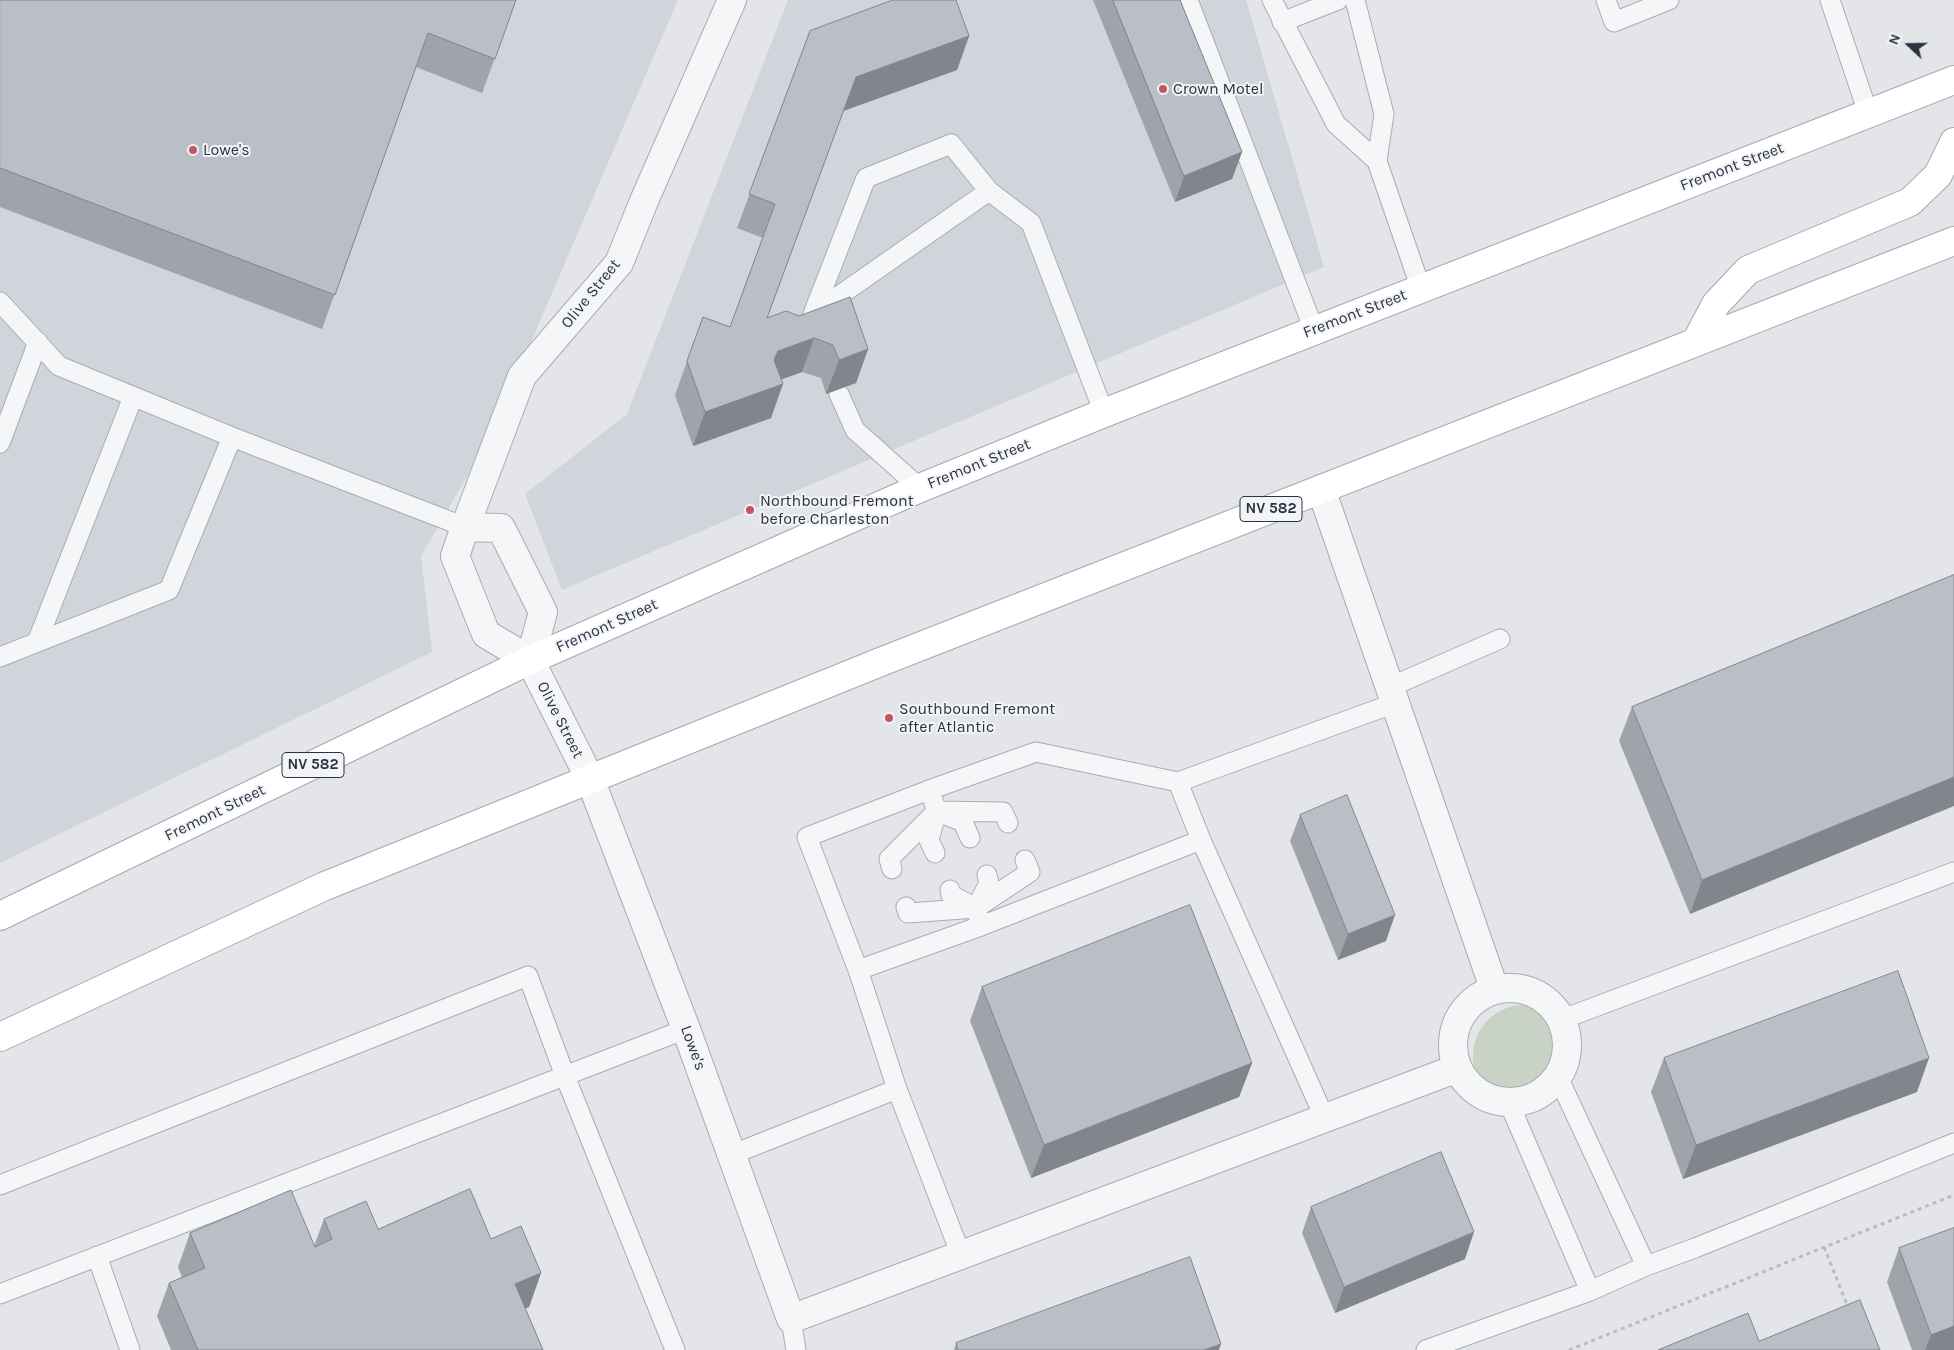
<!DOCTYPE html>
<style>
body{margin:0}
#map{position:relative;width:1954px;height:1350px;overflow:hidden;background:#e3e5e9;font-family:Karla,sans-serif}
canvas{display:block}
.north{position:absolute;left:1884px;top:20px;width:50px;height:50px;-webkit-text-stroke:4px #f2f4f7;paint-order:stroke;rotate:291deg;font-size:14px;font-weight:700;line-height:20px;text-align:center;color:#2c3340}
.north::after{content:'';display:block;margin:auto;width:18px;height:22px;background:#2c3340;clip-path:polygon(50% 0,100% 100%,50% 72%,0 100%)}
</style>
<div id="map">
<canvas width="1954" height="1350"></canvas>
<div class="north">N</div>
</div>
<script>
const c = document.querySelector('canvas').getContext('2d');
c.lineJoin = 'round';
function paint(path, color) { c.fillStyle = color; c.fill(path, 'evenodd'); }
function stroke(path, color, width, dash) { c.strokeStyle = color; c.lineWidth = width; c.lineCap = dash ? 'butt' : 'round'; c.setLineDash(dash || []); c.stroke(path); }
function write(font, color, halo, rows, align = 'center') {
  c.font = font + ' Karla,sans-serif'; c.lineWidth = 4; c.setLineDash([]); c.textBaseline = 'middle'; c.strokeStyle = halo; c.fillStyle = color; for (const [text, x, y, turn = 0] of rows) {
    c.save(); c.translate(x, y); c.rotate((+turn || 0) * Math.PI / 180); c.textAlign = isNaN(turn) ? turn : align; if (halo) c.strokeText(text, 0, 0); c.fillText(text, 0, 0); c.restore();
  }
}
paint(new Path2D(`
 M 0,0 L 678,0 L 491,435 L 421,556 L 432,652 L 0,863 Z
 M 788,0 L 1246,0 L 1324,267 L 562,590 L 525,494 L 627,414 Z`), '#d1d4db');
paint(new Path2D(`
 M1473 1056a51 51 0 1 1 102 0a51 51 0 1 1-102 0Z`), '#c8d2c5');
const service = new Path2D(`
 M 1188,0 L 1314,330
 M 1272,0 L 1336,124 L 1377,161
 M 1355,0 L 1384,114 L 1377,161 L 1421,289
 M 1606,0 L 1614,22 L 1669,0
 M 1830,0 L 1868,113
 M 1282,22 L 1338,0
 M 989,191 L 813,314 L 866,178 L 951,144 L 989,191 L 1031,223 L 1104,413
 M 0,302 L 59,366 L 232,437 L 465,527
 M 839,394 L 855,430 L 920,488
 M 0,443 L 38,342
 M 37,642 L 133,397
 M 0,657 L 169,590 L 232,437
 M 1390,687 L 1500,639
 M 929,790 L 807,837 L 858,970 L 897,1089 L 961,1255
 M 943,814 L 963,822 L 970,838
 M 935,853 L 929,840 L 937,811 L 929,790 L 1036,752 L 1178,782
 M 892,869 L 889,859 L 937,811 L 1003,812 L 1008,823
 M 950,890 L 951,895 L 976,908
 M 906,907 L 908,913 L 976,908 L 1030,872 L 1025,860
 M 981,926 L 1201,840
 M 858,970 L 981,926 L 976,908 L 989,883 L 987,875
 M 1563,1019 L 1954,872
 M 1558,1077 L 1646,1266
 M 1509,1103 L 1590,1291
 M 1325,1119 L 1201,840 L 1178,782 L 1395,703
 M 731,1155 L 897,1089
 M 0,1185 L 528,976 L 565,1076 L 675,1350
 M 97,1256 L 130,1350
 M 0,1294 L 686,1029
 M 791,1319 L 796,1350
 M 1426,1350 L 1590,1291 L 1646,1266 L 1695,1248 L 1954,1143`);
const minor = new Path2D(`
 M 732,0 L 644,201 L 619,263 L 522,376 L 465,527 L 455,556 L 486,634 L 530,660 L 590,779 L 686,1029 L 791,1319 L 1458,1068
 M 1321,489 L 1494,988
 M 465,527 L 501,528 L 543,612 L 530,660
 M1453 1045a57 57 0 1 1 114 0a57 57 0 1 1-114 0Z`);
const primary = new Path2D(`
 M 1696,342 L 1716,304 L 1748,270 L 1910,202 L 1938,175 L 1954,142
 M 0,916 L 530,660 L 920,488 L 1104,413 L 1954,80
 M 0,1037 L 325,886 L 883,661 L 1954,241`);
stroke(service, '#a8acb3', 21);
stroke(minor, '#a8acb3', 30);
stroke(primary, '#a3a9b4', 30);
stroke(new Path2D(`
 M 1824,1247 L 1848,1307
 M 1569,1350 L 1954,1195`), '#b9bcc1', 3, [4, 4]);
stroke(service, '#f5f6f8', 19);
stroke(minor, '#f5f6f8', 28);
stroke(primary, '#fff', 28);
paint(new Path2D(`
 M 0,0 L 516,0 L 482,93 L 416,67 L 322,329 L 0,207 Z
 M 1093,0 L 1180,0 L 1242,152 L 1232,179 L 1175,202 Z
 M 810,31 L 969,36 L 957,70 L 843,111 L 767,318 L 868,349 L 856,383 L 826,394 L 821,378 L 802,372 L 782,379 L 771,418 L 693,446 L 675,395 L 703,317 L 730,327 L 763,238 L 737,228 Z
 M 1954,575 L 1690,914 L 1619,741 L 1632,707 Z
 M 1300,815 L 1386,941 L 1338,960 L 1290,841 Z
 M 982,987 L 1252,1063 L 1239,1097 L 1031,1178 L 970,1021 Z
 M 1664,1058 L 1917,1092 L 1683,1179 L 1651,1092 Z
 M 1311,1207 L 1465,1259 L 1335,1313 L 1302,1233 Z
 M 324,1219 L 378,1229 L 491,1239 L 541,1273 L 529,1307 L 525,1308 L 543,1350 L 171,1350 L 157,1316 L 169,1283 L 182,1277 L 178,1267 L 190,1233 L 314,1246 Z
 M 1899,1248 L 1954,1350 L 1912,1350 L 1887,1282 Z
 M 956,1343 L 1219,1350 L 954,1350 Z`), '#a0a3aa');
paint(new Path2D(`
 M 969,36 L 957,70 L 843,111 L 856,77 Z
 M 1242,152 L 1232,179 L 1175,202 L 1184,176 Z
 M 814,338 L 802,372 L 766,385 L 783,384 L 771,418 L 693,446 L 705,412 L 778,351 Z
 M 868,349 L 856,383 L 826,394 L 839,360 Z
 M 1954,777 L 1954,806 L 1690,914 L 1702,880 Z
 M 1395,915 L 1386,941 L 1338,960 L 1348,934 Z
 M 1929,1058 L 1917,1092 L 1683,1179 L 1696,1145 Z
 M 1252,1063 L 1239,1097 L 1031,1178 L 1044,1145 Z
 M 1474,1232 L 1465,1259 L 1335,1313 L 1344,1287 Z
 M 541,1273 L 529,1307 L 502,1318 L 515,1284 Z
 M 1954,1326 L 1954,1350 L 1925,1350 L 1931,1335 Z
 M 1221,1344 L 1219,1350 L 1204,1350 Z`), '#82858b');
const building = new Path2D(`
 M 0,0 L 516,0 L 495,59 L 428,33 L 335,295 L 0,168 Z
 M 893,0 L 956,0 L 969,36 L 856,77 L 767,318 L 786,311 L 799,316 L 850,297 L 868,349 L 839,360 L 833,345 L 814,338 L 778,351 L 774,360 L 783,384 L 705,412 L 687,361 L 703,317 L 730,327 L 775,204 L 749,194 L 810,31 Z
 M 1113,0 L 1180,0 L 1242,152 L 1184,176 Z
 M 1954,575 L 1954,777 L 1702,880 L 1632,707 Z
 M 1347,795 L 1395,915 L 1348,934 L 1300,815 Z
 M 1190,905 L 1252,1063 L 1044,1145 L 982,987 Z
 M 1898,971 L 1929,1058 L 1696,1145 L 1664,1058 Z
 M 1441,1152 L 1474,1232 L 1344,1287 L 1311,1207 Z
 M 470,1189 L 491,1239 L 521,1226 L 541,1273 L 515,1284 L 543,1350 L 198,1350 L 169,1283 L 205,1268 L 190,1233 L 291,1190 L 315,1247 L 332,1239 L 324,1219 L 366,1201 L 378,1229 Z
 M 1954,1228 L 1954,1326 L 1931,1335 L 1899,1248 Z
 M 1190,1257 L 1221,1344 L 1204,1350 L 958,1350 L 956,1343 Z
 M 1860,1300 L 1880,1350 L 1658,1350 L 1748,1313 L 1759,1341 Z`);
paint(building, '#babec6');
stroke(building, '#82858b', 1);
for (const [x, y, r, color] of [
 [1163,89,5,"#c15561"],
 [193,150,5,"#c15561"],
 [750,510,5,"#c15561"],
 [889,718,5,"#c15561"]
]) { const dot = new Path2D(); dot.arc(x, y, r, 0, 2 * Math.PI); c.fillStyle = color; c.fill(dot); stroke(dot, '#f2f4f7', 2); }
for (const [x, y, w] of [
 [1271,509,62],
 [313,765,62]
]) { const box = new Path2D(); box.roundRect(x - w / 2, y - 12.5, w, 25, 4); c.fillStyle = '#f2f4f7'; c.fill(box); stroke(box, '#2c3340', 1); }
write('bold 15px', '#2c3340', null, [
 ["NV 582",1271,509],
 ["NV 582",313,765]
]);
write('16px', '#2c3340', '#f2f4f7', [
 ["Crown Motel",1173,89],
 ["Lowe's",203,150],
 ["Northbound Fremont",760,501],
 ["before Charleston",760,519],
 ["Southbound Fremont",899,709],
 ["after Atlantic",899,727]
], 'left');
write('16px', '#2c3340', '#f2f4f7', [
 ["Fremont Street",1732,167,-21],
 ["Olive Street",591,294,-51],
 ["Fremont Street",1355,314,-21],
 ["Fremont Street",979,464,-22],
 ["Fremont Street",607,626,-24],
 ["Olive Street",560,720,63],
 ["Fremont Street",215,813,-26],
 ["Lowe's",693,1048,70]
]);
</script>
